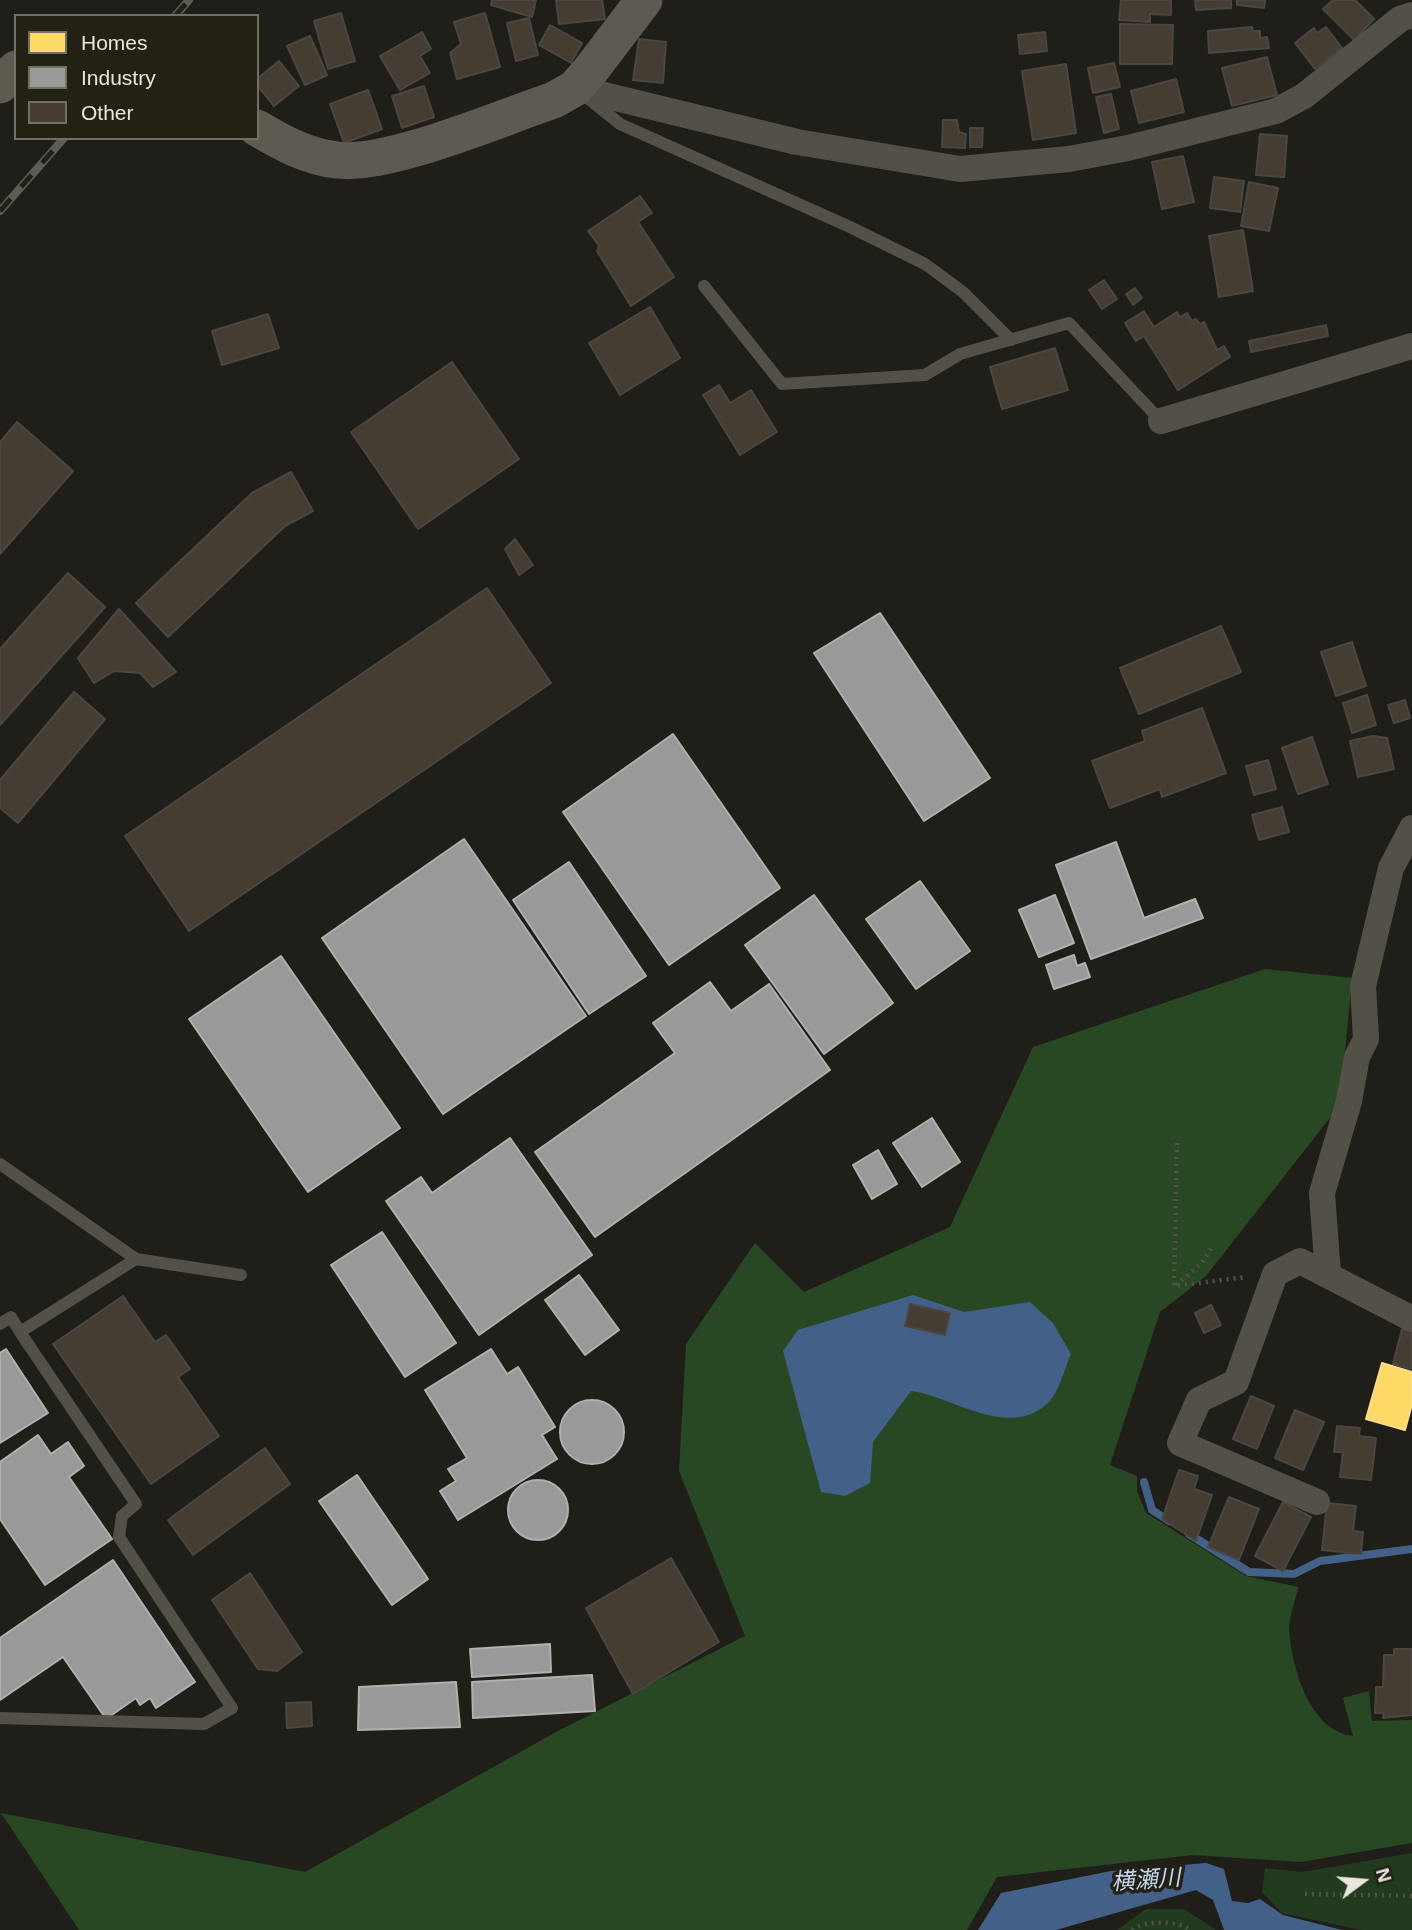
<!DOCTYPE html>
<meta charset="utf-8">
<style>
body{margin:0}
#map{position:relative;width:1412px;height:1930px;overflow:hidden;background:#201e18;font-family:Arial,sans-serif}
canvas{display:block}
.legend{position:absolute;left:14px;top:14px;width:245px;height:126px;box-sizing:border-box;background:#232014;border:2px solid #726f65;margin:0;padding:9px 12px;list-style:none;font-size:21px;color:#e8e6de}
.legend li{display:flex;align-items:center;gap:14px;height:35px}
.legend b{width:35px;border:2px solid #726f65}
.north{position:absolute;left:1328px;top:1846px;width:70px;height:70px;-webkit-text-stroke:5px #232014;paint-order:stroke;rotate:74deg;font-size:19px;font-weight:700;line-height:28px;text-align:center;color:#e8e6de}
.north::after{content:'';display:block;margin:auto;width:24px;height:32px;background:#e8e6de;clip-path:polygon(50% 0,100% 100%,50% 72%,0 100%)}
</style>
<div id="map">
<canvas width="1412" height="1930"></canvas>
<ul class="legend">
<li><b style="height:19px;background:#ffd966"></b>Homes</li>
<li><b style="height:19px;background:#999"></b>Industry</li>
<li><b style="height:19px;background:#453d31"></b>Other</li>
</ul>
<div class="north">N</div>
</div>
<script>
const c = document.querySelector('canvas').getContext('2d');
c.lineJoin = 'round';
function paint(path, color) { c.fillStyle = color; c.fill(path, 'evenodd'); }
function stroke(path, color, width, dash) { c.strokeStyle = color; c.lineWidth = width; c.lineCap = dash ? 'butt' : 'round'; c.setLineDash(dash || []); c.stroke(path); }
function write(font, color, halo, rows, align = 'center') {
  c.font = font + ' Arial,"Noto Sans JP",sans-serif'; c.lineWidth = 7; c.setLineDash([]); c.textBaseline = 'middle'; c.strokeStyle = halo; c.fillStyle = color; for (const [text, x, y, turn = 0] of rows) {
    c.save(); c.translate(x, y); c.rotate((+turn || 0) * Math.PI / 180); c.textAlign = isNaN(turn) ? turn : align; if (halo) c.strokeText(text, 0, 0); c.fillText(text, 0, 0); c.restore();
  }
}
paint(new Path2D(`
 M 1412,1853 L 1412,1930 L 1361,1930 L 1282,1913 L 1262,1892 L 1265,1868 L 1302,1872 Z
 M 1146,1909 L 1184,1909 L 1216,1930 L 1117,1930 Z`), '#223b1e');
paint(new Path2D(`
 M 1265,969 L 1352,978 L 1340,1105 L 1206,1276 L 1160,1312 L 1110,1465 L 1137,1476 L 1137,1491 L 1146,1513 L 1246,1576 L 1299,1587 C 1295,1600 1289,1616 1289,1630 C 1292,1667 1309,1731 1353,1736 L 1343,1698 L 1369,1691 L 1372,1721 L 1412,1720 L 1412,1843 L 1301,1862 L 1193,1855 L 997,1877 L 967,1930 L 79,1930 L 1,1813 L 305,1872 L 558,1731 L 745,1636 L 679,1471 L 686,1344 L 755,1243 L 804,1292 L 950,1227 L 1033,1047 Z`), '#284824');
paint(new Path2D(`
 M 913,1295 L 964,1312 L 1030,1302 L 1053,1323 L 1071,1354 C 1065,1367 1059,1393 1048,1403 C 1009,1440 954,1397 911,1391 L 873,1442 L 870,1483 L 845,1496 L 821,1492 L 783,1351 L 798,1330 Z
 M 1206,1863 L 1224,1869 L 1232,1901 L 1248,1903 L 1260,1899 L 1283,1915 L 1342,1930 L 1224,1930 L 1213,1900 L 1196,1890 L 1056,1930 L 978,1930 L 1001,1893 L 1111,1871 Z`), '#436088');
const homes = new Path2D(`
 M 1382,1363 L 1412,1372 L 1412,1404 L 1405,1430 L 1366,1419 Z`);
paint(homes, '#ffd966');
stroke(homes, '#f8dd8a', 2);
const industry = new Path2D(`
 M 880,613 L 990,778 L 924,821 L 814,653 Z
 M 673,734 L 780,888 L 669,965 L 563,812 Z
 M 464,839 L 586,1016 L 443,1114 L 322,938 Z
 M 1116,842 L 1144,918 L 1195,899 L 1203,918 L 1091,959 L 1056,865 Z
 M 569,862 L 646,976 L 589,1014 L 513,900 Z
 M 920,881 L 970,951 L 916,989 L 866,919 Z
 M 814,895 L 893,1003 L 824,1054 L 745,945 Z
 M 1055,895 L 1074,943 L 1039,957 L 1019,910 Z
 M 1074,955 L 1077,966 L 1085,963 L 1090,977 L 1054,989 L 1046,965 Z
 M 281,956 L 400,1128 L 308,1192 L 189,1019 Z
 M 710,982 L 731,1011 L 769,984 L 830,1070 L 595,1237 L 535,1152 L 675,1053 L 653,1023 Z
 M 932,1118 L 960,1162 L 922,1187 L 893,1143 Z
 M 510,1138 L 592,1255 L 479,1335 L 386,1201 L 421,1177 L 432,1193 Z
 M 878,1150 L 897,1184 L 872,1199 L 853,1165 Z
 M 382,1232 L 456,1343 L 405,1377 L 331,1265 Z
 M 579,1275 L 619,1330 L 585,1355 L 545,1300 Z
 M 6,1349 L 48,1413 L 0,1443 L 0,1353 Z
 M 491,1349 L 507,1374 L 518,1367 L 555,1427 L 542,1435 L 557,1459 L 458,1520 L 440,1491 L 456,1481 L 448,1469 L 467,1458 L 425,1390 Z
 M560 1432a32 32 0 1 1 64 0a32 32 0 1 1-64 0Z
 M 38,1435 L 51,1454 L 68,1442 L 84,1466 L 69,1477 L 112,1539 L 45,1585 L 0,1519 L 0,1462 Z
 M 357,1475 L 428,1579 L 392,1605 L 319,1501 Z
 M508 1510a30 30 0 1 1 60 0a30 30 0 1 1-60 0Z
 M 113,1560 L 195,1682 L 156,1708 L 150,1698 L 140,1705 L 136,1698 L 106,1719 L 63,1657 L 0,1700 L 0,1638 Z
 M 550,1644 L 551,1672 L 472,1677 L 470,1649 Z
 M 592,1675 L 595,1711 L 473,1718 L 472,1682 Z
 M 456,1682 L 460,1727 L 358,1730 L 359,1687 Z`);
paint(industry, '#999');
stroke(industry, '#b1b0ae', 2);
stroke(new Path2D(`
 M 1144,1482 L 1152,1510 L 1169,1521
 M 1189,1534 L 1249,1572 L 1294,1574 L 1320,1561 L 1412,1549`), '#436088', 8);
const building = new Path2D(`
 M 492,0 L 536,0 L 532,17 L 491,5 Z
 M 556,0 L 602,0 L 605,19 L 559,24 Z
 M 1121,0 L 1171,0 L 1171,15 L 1150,14 L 1150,22 L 1119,20 Z
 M 1195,0 L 1231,0 L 1231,8 L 1196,10 Z
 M 1237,0 L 1265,0 L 1264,8 L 1237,5 Z
 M 1333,0 L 1355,0 L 1374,19 L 1354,40 L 1323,9 Z
 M 341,13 L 355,61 L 328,69 L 314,21 Z
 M 485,13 L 500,67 L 457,79 L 450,53 L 461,44 L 454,22 Z
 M 529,18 L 538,55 L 516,61 L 507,23 Z
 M 1120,24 L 1173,25 L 1172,64 L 1120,64 Z
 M 550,25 L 582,43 L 571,63 L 539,45 Z
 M 1252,27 L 1253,31 L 1260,31 L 1260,38 L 1267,37 L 1269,48 L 1209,53 L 1208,31 Z
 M 1326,27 L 1342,48 L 1315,69 L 1295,43 L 1314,28 L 1317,33 Z
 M 422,32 L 431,49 L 420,56 L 430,73 L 400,90 L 380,56 Z
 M 1045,32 L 1047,51 L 1020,54 L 1018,35 Z
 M 310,36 L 327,75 L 305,85 L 287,46 Z
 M 639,39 L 666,42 L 663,83 L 633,80 Z
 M 1267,57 L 1277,95 L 1232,106 L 1222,68 Z
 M 279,61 L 299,86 L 274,106 L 257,85 L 257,79 Z
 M 1114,63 L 1120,87 L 1093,93 L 1088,68 Z
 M 1066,64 L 1076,133 L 1033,140 L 1022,71 Z
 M 1176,79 L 1184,112 L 1139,123 L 1131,91 Z
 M 424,86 L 434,117 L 402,128 L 392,96 Z
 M 368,90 L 382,129 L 344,143 L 330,104 Z
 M 1111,94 L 1119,129 L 1104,133 L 1096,97 Z
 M 943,120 L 957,120 L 959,132 L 966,134 L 965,148 L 942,147 Z
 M 970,128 L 983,128 L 982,147 L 970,147 Z
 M 1260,134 L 1287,136 L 1284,177 L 1256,175 Z
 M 1183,156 L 1194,202 L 1162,209 L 1152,162 Z
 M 1214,177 L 1244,181 L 1240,212 L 1210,208 Z
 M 1249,182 L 1278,188 L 1269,231 L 1241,226 Z
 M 640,196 L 652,213 L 638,222 L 674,277 L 631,306 L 597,251 L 599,246 L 588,231 Z
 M 1243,230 L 1253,291 L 1219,297 L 1209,236 Z
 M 1104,280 L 1117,299 L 1102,309 L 1089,290 Z
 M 1135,288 L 1142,298 L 1133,305 L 1126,294 Z
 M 650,307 L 680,358 L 620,395 L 589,343 Z
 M 1144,311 L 1154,327 L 1177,312 L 1180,317 L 1187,313 L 1192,321 L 1196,319 L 1200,324 L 1204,322 L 1217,350 L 1224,346 L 1230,357 L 1178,390 L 1144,336 L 1136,341 L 1125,323 Z
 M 268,314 L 279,348 L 222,365 L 212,331 Z
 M 1326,325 L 1328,336 L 1251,352 L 1249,341 Z
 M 1055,348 L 1068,390 L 1002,409 L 990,367 Z
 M 452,362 L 519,459 L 418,529 L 351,432 Z
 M 719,385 L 730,403 L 751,390 L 777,432 L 740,455 L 703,395 Z
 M 17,422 L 73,471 L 0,554 L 0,442 Z
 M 291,472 L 313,511 L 285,526 L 168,637 L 136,603 L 252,493 Z
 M 515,539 L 533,565 L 519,575 L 505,549 Z
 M 68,573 L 105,607 L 0,725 L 0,649 Z
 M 487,588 L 551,683 L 189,931 L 125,836 Z
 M 119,609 L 176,672 L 153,687 L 140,673 L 114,671 L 94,683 L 78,658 Z
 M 1221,626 L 1241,672 L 1139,714 L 1120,668 Z
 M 1352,642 L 1366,686 L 1336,696 L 1321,652 Z
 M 74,692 L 105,719 L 18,823 L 0,808 L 0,780 Z
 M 1367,695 L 1376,725 L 1352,733 L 1343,703 Z
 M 1405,700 L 1410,718 L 1394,723 L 1388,705 Z
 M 1202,708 L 1226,773 L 1162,797 L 1160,789 L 1110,808 L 1092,761 L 1145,741 L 1142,731 Z
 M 1373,736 L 1387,738 L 1394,769 L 1358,777 L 1350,741 Z
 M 1312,737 L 1328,784 L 1298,794 L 1282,748 Z
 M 1268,760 L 1276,789 L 1254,795 L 1246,766 Z
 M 1282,807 L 1289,832 L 1259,840 L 1252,815 Z
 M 123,1296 L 155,1342 L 166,1335 L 190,1369 L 178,1377 L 219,1436 L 151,1484 L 53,1344 Z
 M 910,1304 L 950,1313 L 945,1335 L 905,1326 Z
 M 1211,1305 L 1221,1325 L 1204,1333 L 1195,1313 Z
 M 1402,1329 L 1412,1331 L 1412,1369 L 1393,1364 Z
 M 1251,1396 L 1274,1406 L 1257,1449 L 1233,1439 Z
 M 1295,1410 L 1324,1422 L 1303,1470 L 1275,1458 Z
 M 1337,1426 L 1360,1428 L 1359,1436 L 1376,1438 L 1371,1480 L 1340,1477 L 1343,1452 L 1334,1452 Z
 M 265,1448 L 290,1484 L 193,1555 L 168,1520 Z
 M 1179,1470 L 1198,1476 L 1194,1489 L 1212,1495 L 1196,1541 L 1162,1519 Z
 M 1229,1497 L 1259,1509 L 1239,1560 L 1208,1547 Z
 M 1283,1502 L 1311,1517 L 1283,1571 L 1255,1556 Z
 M 1327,1503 L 1356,1506 L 1353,1531 L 1363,1532 L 1361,1554 L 1322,1550 Z
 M 671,1558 L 719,1642 L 633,1694 L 586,1608 Z
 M 250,1573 L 302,1652 L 277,1671 L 258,1669 L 212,1600 Z
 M 1394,1649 L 1412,1649 L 1412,1715 L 1383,1718 L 1384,1713 L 1375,1713 L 1376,1687 L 1383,1687 L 1384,1655 L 1394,1655 Z
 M 311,1702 L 312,1726 L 287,1728 L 286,1703 Z`);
paint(building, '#453d31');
stroke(building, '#4a4742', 2);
stroke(new Path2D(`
 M 1177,1143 L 1174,1286 L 1246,1277
 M 1176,1285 L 1202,1263 L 1211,1248
 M 1305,1894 L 1412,1896
 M 1132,1930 C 1147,1920 1176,1920 1191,1930`), '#54514b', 4.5, [2, 5]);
stroke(new Path2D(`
 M 589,99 L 620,124 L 850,227 L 925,264 L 963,292 L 1011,340
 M 704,286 L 782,384 L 925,375 L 960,354 L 1069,323 L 1161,421
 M 0,1164 L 136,1259 L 241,1275
 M 0,1324 L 11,1317 L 20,1332 L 136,1259
 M 0,1718 L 204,1724 L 232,1708 L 119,1537 L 122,1516 L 136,1504 L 20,1332`), '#535048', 12);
stroke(new Path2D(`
 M 575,88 L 797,142 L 960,169 L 1069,159 L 1128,148 L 1276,111 L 1304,96 L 1400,19 L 1412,15
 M 1161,421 L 1412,346
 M 1328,1275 L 1322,1193 L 1349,1101 L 1357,1057 L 1366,1039 L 1363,986 L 1391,868 L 1412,828
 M 1317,1502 L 1180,1443 L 1199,1400 L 1236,1382 L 1275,1274 L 1300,1261 L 1412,1319`), '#535048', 26);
stroke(new Path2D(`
 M 0,85 L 16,69
 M 257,128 C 282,143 308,157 337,160 C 388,167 502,117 554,100 L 575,88 L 590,71 L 644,0`), '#5f5a51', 37);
const rail = new Path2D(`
 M 175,16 L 189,0
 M 0,211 L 64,138`);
stroke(rail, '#5e5c56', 8);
stroke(rail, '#232014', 5, [16]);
write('italic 23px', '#c3d6f2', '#232014', [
 ["横瀬川",1146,1881,-4]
]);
</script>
